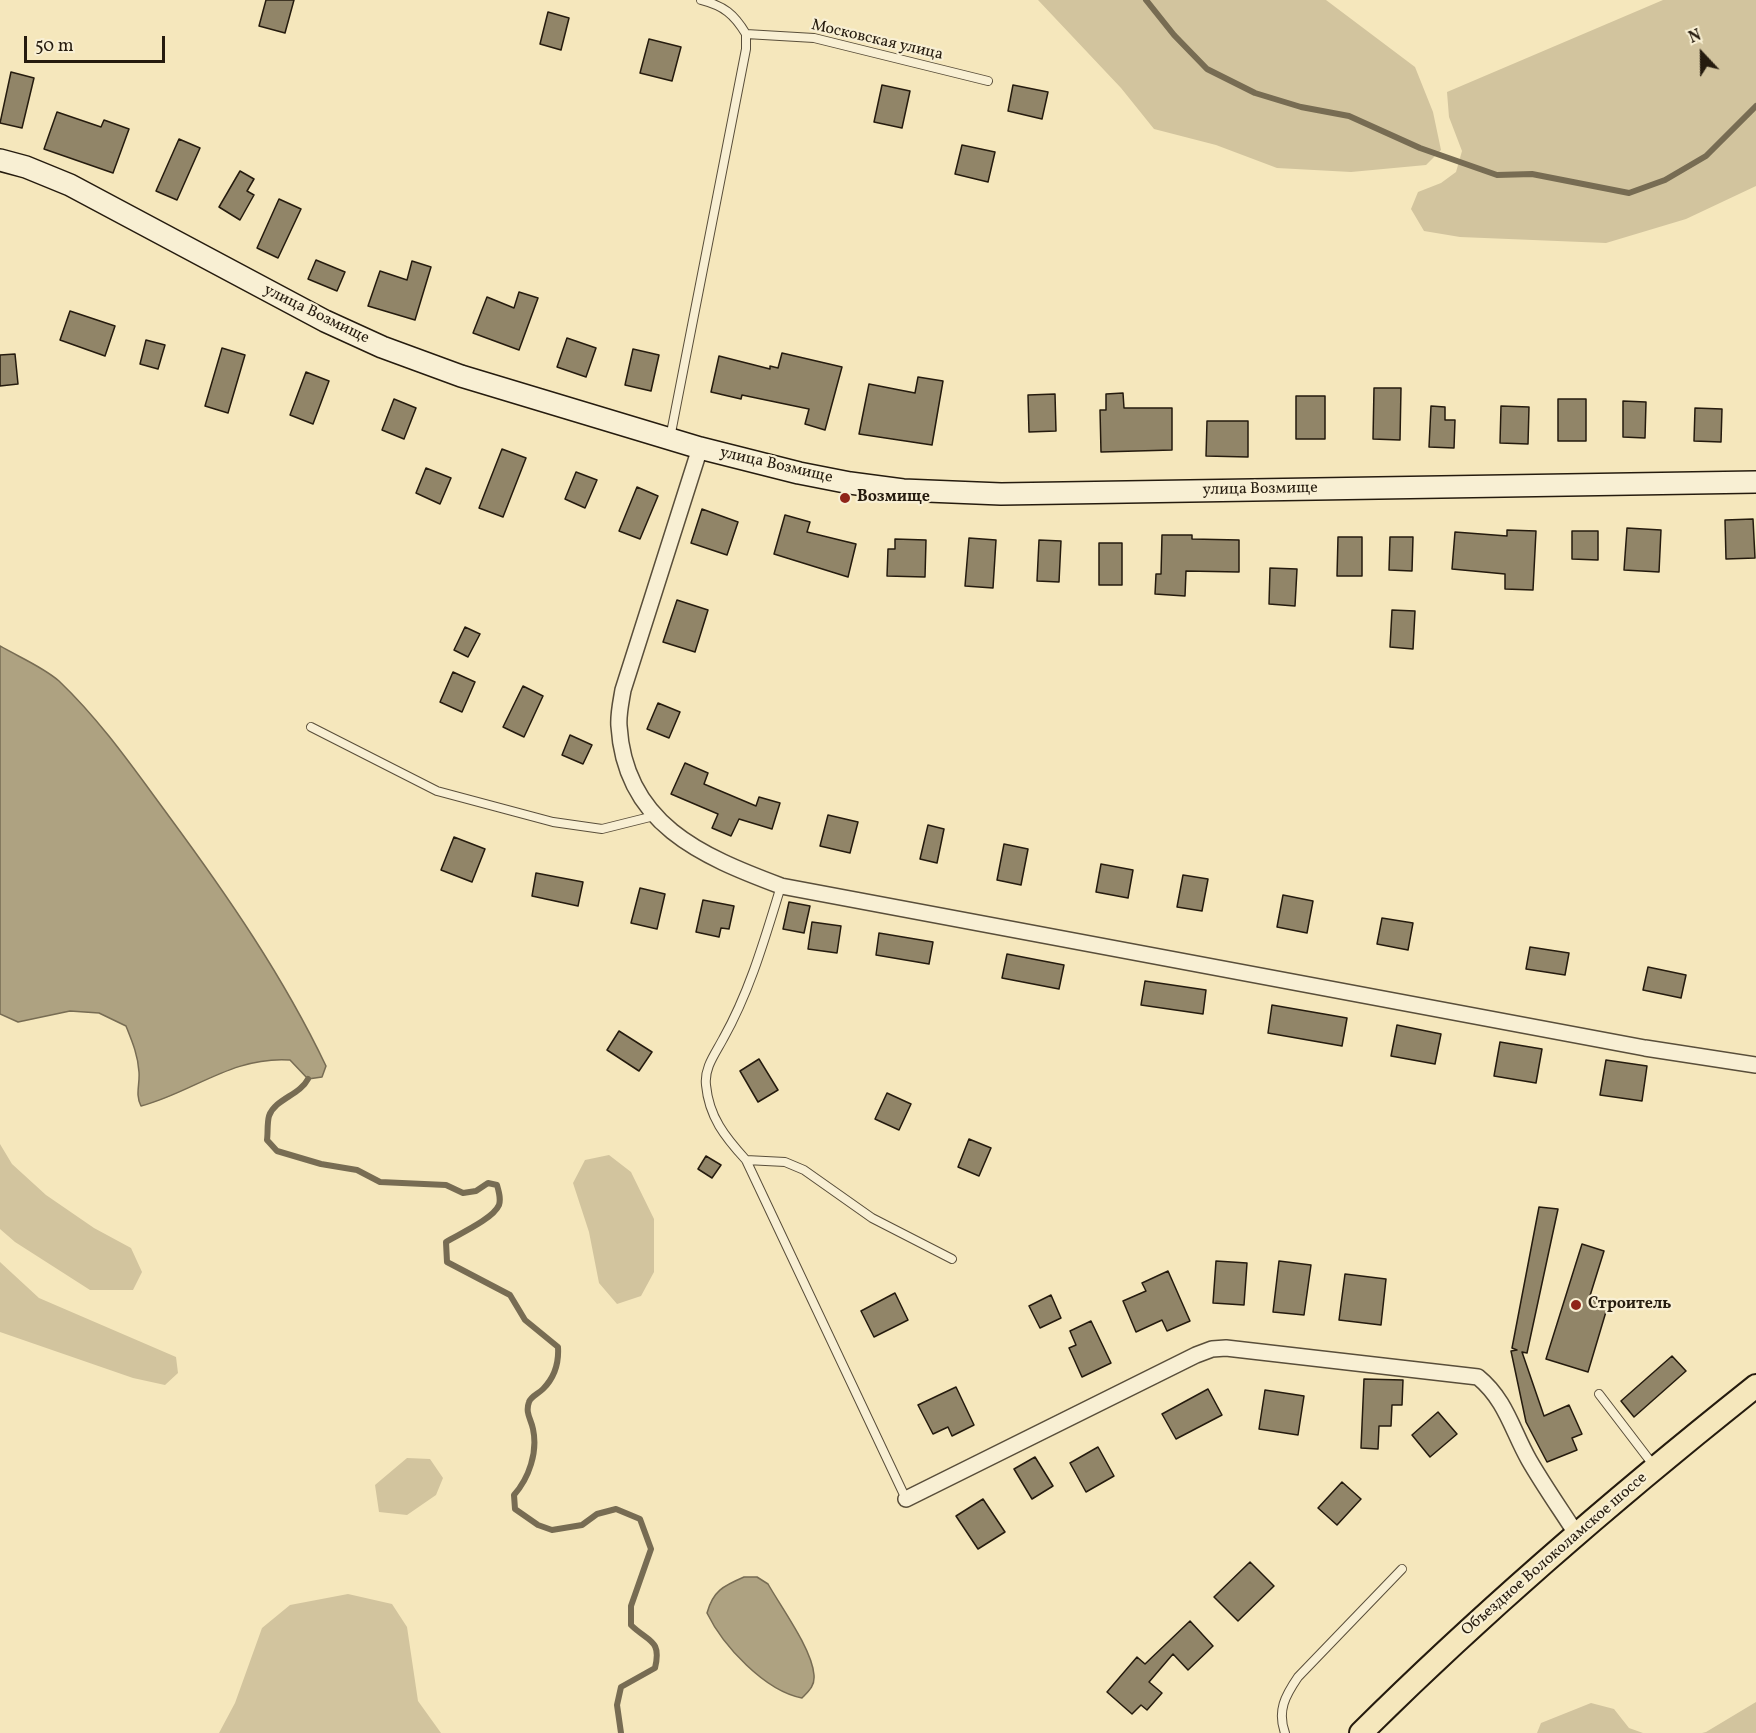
<!DOCTYPE html>
<meta charset="utf-8">
<style>
body{margin:0}
#map{position:relative;width:1756px;height:1733px;overflow:hidden;background:#f5e7bc;font-family:Vollkorn,serif}
canvas{display:block}
.north{position:absolute;left:1672px;top:24px;width:60px;height:60px;-webkit-text-stroke:4px #f8efd3;paint-order:stroke;rotate:338deg;font-size:16px;font-weight:700;line-height:24px;text-align:center;color:#251b0e}
.north::after{content:'';display:block;margin:auto;width:21px;height:27px;background:#251b0e;clip-path:polygon(50% 0,100% 100%,50% 72%,0 100%)}
.scale{position:absolute;left:24px;top:36px;width:141px;height:27px;box-sizing:border-box;border:3px solid #251b0e;border-top:0;padding-left:8px;font-size:18px;line-height:21px;white-space:nowrap;color:#251b0e;-webkit-text-stroke:4px #f8efd3;paint-order:stroke}
</style>
<div id="map">
<canvas width="1756" height="1733"></canvas>
<div class="north">N</div>
<div class="scale">50 m</div>
</div>
<script>
const c = document.querySelector('canvas').getContext('2d');
c.lineJoin = 'round';
function paint(path, color) { c.fillStyle = color; c.fill(path, 'evenodd'); }
function stroke(path, color, width, dash) { c.strokeStyle = color; c.lineWidth = width; c.lineCap = dash ? 'butt' : 'round'; c.setLineDash(dash || []); c.stroke(path); }
function write(font, color, halo, rows, align = 'center') {
  c.font = font + ' Vollkorn,serif'; c.lineWidth = 4.5; c.setLineDash([]); c.textBaseline = 'middle'; c.strokeStyle = halo; c.fillStyle = color; for (const [text, x, y, turn = 0] of rows) {
    c.save(); c.translate(x, y); c.rotate((+turn || 0) * Math.PI / 180); c.textAlign = isNaN(turn) ? turn : align; if (halo) c.strokeText(text, 0, 0); c.fillText(text, 0, 0); c.restore();
  }
}
paint(new Path2D(`
 M 1038,0 L 1326,0 L 1415,67 L 1433,112 L 1441,150 L 1426,165 L 1351,172 L 1277,168 L 1216,145 L 1154,129 L 1121,88 Z
 M 1663,0 L 1756,0 L 1756,186 L 1686,219 L 1606,243 L 1460,237 L 1424,231 L 1411,209 L 1418,192 L 1441,183 L 1456,172 L 1462,151 L 1449,117 L 1447,92 Z
 M 0,1144 L 12,1164 L 46,1195 L 94,1228 L 131,1248 L 142,1272 L 133,1290 L 90,1290 L 15,1242 L 0,1229 Z
 M 609,1155 L 631,1172 L 654,1219 L 654,1272 L 641,1296 L 617,1304 L 599,1283 L 589,1232 L 573,1183 L 585,1160 Z
 M 0,1262 L 39,1298 L 176,1357 L 178,1373 L 165,1385 L 133,1378 L 0,1332 Z
 M 407,1458 L 430,1459 L 443,1478 L 436,1495 L 407,1515 L 379,1512 L 375,1485 Z
 M 348,1594 L 392,1604 L 407,1627 L 418,1701 L 441,1733 L 219,1733 L 235,1703 L 262,1628 L 290,1605 Z
 M 1756,1702 L 1756,1733 L 1702,1733 L 1706,1732 Z
 M 1591,1703 L 1614,1709 L 1629,1728 L 1643,1733 L 1537,1733 L 1541,1723 Z`), '#d2c49e');
const water = new Path2D(`
 M 0,646 C 19,657 43,667 59,681 C 101,721 134,769 168,815 C 227,895 283,976 326,1066 L 322,1077 L 308,1079 L 290,1060 C 232,1056 192,1093 141,1106 C 135,1094 140,1085 139,1072 C 138,1055 132,1041 126,1026 L 99,1013 L 70,1011 L 18,1022 L 0,1014 Z
 M 744,1577 L 757,1577 L 768,1584 C 781,1607 812,1649 814,1675 C 815,1686 809,1691 802,1698 C 765,1691 723,1646 707,1613 C 713,1591 723,1586 744,1577 Z`);
paint(water, '#aea281');
stroke(water, '#776c53', 1.5);
stroke(new Path2D(`
 M 1146,0 L 1174,35 L 1207,69 L 1255,93 L 1301,107 L 1349,116 L 1420,148 L 1497,175 L 1532,174 L 1629,193 L 1665,180 L 1706,156 L 1756,106
 M 308,1079 C 300,1095 275,1099 269,1116 C 267,1123 268,1133 267,1140 L 277,1151 L 321,1164 L 357,1170 L 380,1182 L 446,1185 L 463,1193 L 476,1191 L 488,1183 L 497,1185 C 499,1192 501,1199 499,1205 C 493,1219 459,1234 446,1242 L 447,1262 L 510,1295 L 525,1320 L 558,1347 C 559,1363 555,1377 543,1389 C 538,1394 531,1396 529,1402 C 525,1413 531,1419 533,1429 C 538,1452 529,1478 514,1495 L 515,1509 L 538,1525 L 552,1530 L 582,1525 L 597,1514 L 616,1509 L 640,1519 L 651,1549 L 631,1606 L 631,1625 C 648,1642 662,1639 655,1668 L 621,1687 L 617,1705 L 621,1733`), '#776c53', 6);
const building = new Path2D(`
 M 266,0 L 294,0 L 285,33 L 259,26 Z
 M 548,12 L 569,18 L 561,50 L 540,44 Z
 M 649,39 L 681,47 L 672,81 L 640,73 Z
 M 11,72 L 34,78 L 22,128 L 0,123 Z
 M 882,85 L 910,91 L 902,128 L 874,122 Z
 M 1013,85 L 1048,92 L 1042,119 L 1008,111 Z
 M 57,112 L 101,127 L 104,120 L 129,129 L 113,173 L 44,149 Z
 M 179,139 L 200,148 L 177,200 L 156,191 Z
 M 962,145 L 995,152 L 988,182 L 955,174 Z
 M 240,171 L 254,179 L 247,191 L 254,195 L 240,220 L 219,207 Z
 M 279,199 L 301,209 L 278,258 L 257,248 Z
 M 316,260 L 345,272 L 337,291 L 308,279 Z
 M 412,261 L 431,267 L 415,320 L 368,306 L 380,271 L 407,280 Z
 M 519,292 L 538,298 L 519,350 L 473,333 L 487,297 L 514,308 Z
 M 70,311 L 115,326 L 105,356 L 60,340 Z
 M 567,338 L 596,348 L 586,377 L 557,367 Z
 M 146,340 L 165,345 L 158,369 L 140,364 Z
 M 222,348 L 245,355 L 228,413 L 205,406 Z
 M 633,349 L 659,355 L 651,391 L 625,385 Z
 M 782,353 L 842,367 L 825,430 L 805,424 L 809,409 L 742,395 L 741,399 L 711,392 L 719,356 L 770,369 L 770,366 L 778,368 Z
 M 15,354 L 18,384 L 0,386 L 0,355 Z
 M 306,372 L 329,381 L 313,424 L 290,415 Z
 M 918,377 L 943,381 L 932,445 L 859,434 L 869,384 L 915,393 Z
 M 1374,388 L 1401,388 L 1400,440 L 1373,439 Z
 M 1123,393 L 1124,408 L 1172,408 L 1172,450 L 1101,452 L 1100,410 L 1106,410 L 1106,394 Z
 M 1055,394 L 1056,431 L 1029,432 L 1028,395 Z
 M 1296,396 L 1325,396 L 1325,439 L 1296,439 Z
 M 394,399 L 416,408 L 404,439 L 382,430 Z
 M 1558,399 L 1586,399 L 1586,441 L 1558,441 Z
 M 1623,401 L 1646,402 L 1645,438 L 1623,437 Z
 M 1431,406 L 1445,407 L 1445,420 L 1455,420 L 1454,448 L 1429,447 Z
 M 1501,406 L 1529,407 L 1528,444 L 1500,443 Z
 M 1695,408 L 1722,409 L 1721,442 L 1694,441 Z
 M 1207,421 L 1248,421 L 1248,457 L 1206,456 Z
 M 502,449 L 526,458 L 503,517 L 479,508 Z
 M 426,468 L 451,478 L 440,504 L 416,493 Z
 M 576,472 L 597,480 L 585,508 L 565,499 Z
 M 637,487 L 658,496 L 640,539 L 619,531 Z
 M 702,509 L 738,522 L 727,555 L 691,543 Z
 M 785,515 L 810,522 L 807,532 L 856,544 L 848,577 L 774,554 Z
 M 1753,519 L 1755,558 L 1726,559 L 1725,520 Z
 M 1627,528 L 1661,530 L 1659,572 L 1624,570 Z
 M 1507,530 L 1536,531 L 1533,590 L 1505,589 L 1505,574 L 1452,569 L 1455,532 L 1507,536 Z
 M 1572,531 L 1598,531 L 1598,560 L 1572,559 Z
 M 1162,535 L 1192,535 L 1192,539 L 1239,540 L 1239,572 L 1186,571 L 1185,596 L 1155,594 L 1156,574 L 1161,574 Z
 M 1338,537 L 1362,537 L 1362,576 L 1337,576 Z
 M 1390,537 L 1413,537 L 1412,571 L 1389,570 Z
 M 969,538 L 996,540 L 993,588 L 965,586 Z
 M 895,539 L 926,540 L 925,577 L 887,576 L 888,549 L 895,549 Z
 M 1039,540 L 1061,541 L 1059,582 L 1037,581 Z
 M 1099,543 L 1122,543 L 1122,585 L 1099,585 Z
 M 1270,568 L 1297,569 L 1295,606 L 1269,604 Z
 M 677,600 L 708,610 L 695,652 L 663,642 Z
 M 1392,610 L 1415,611 L 1413,649 L 1390,647 Z
 M 465,627 L 480,634 L 468,657 L 454,650 Z
 M 453,672 L 475,682 L 462,712 L 440,702 Z
 M 523,686 L 543,696 L 524,737 L 503,727 Z
 M 658,703 L 680,712 L 669,738 L 647,729 Z
 M 570,735 L 592,745 L 583,764 L 562,755 Z
 M 685,763 L 708,773 L 704,784 L 756,806 L 759,797 L 780,803 L 772,829 L 739,819 L 731,836 L 712,828 L 718,814 L 671,794 Z
 M 828,815 L 858,822 L 850,853 L 820,846 Z
 M 928,825 L 944,829 L 937,863 L 920,859 Z
 M 454,837 L 485,849 L 472,882 L 441,870 Z
 M 1004,844 L 1028,849 L 1021,885 L 997,880 Z
 M 1101,864 L 1133,870 L 1128,898 L 1096,892 Z
 M 536,873 L 583,882 L 578,906 L 532,896 Z
 M 1183,875 L 1208,879 L 1202,911 L 1177,907 Z
 M 640,888 L 665,894 L 657,929 L 631,923 Z
 M 1283,895 L 1313,901 L 1307,933 L 1277,927 Z
 M 703,900 L 734,906 L 729,929 L 721,928 L 719,937 L 696,932 Z
 M 789,902 L 810,906 L 804,933 L 783,929 Z
 M 1382,918 L 1413,923 L 1408,950 L 1377,944 Z
 M 812,922 L 841,926 L 837,953 L 808,949 Z
 M 879,933 L 933,942 L 929,964 L 876,955 Z
 M 1530,947 L 1569,953 L 1565,975 L 1526,969 Z
 M 1007,954 L 1064,965 L 1059,989 L 1002,978 Z
 M 1648,967 L 1686,975 L 1681,998 L 1643,990 Z
 M 1145,981 L 1206,990 L 1203,1014 L 1141,1005 Z
 M 1272,1005 L 1347,1018 L 1342,1046 L 1268,1033 Z
 M 1397,1025 L 1441,1034 L 1435,1064 L 1391,1056 Z
 M 619,1031 L 652,1052 L 639,1071 L 607,1050 Z
 M 1500,1042 L 1542,1049 L 1536,1083 L 1494,1076 Z
 M 759,1059 L 778,1090 L 758,1102 L 740,1071 Z
 M 1606,1060 L 1647,1066 L 1642,1101 L 1600,1095 Z
 M 887,1093 L 911,1104 L 899,1130 L 875,1119 Z
 M 969,1139 L 991,1148 L 979,1176 L 958,1167 Z
 M 706,1156 L 721,1165 L 712,1178 L 698,1169 Z
 M 1539,1207 L 1558,1209 L 1527,1353 L 1522,1352 L 1544,1416 L 1569,1405 L 1582,1434 L 1572,1438 L 1577,1450 L 1547,1462 L 1526,1422 L 1511,1351 L 1517,1350 L 1512,1348 Z
 M 1582,1244 L 1604,1251 L 1589,1299 L 1608,1305 L 1588,1372 L 1546,1359 Z
 M 1216,1261 L 1247,1263 L 1244,1305 L 1213,1303 Z
 M 1279,1261 L 1311,1265 L 1304,1315 L 1273,1312 Z
 M 1168,1271 L 1190,1321 L 1167,1331 L 1162,1320 L 1136,1332 L 1123,1301 L 1146,1291 L 1142,1283 Z
 M 1345,1274 L 1386,1279 L 1381,1325 L 1339,1320 Z
 M 895,1293 L 908,1320 L 874,1337 L 861,1311 Z
 M 1051,1295 L 1061,1318 L 1040,1328 L 1029,1306 Z
 M 1091,1321 L 1111,1363 L 1082,1377 L 1069,1348 L 1076,1345 L 1070,1331 Z
 M 1672,1356 L 1686,1371 L 1634,1417 L 1621,1401 Z
 M 1364,1379 L 1403,1380 L 1402,1405 L 1392,1405 L 1391,1426 L 1379,1426 L 1378,1449 L 1361,1448 Z
 M 956,1387 L 974,1425 L 952,1436 L 948,1427 L 933,1434 L 918,1405 Z
 M 1208,1389 L 1222,1415 L 1176,1439 L 1162,1414 Z
 M 1265,1390 L 1304,1396 L 1298,1435 L 1259,1429 Z
 M 1438,1412 L 1457,1434 L 1430,1457 L 1412,1435 Z
 M 1098,1447 L 1114,1476 L 1086,1492 L 1070,1463 Z
 M 1035,1457 L 1053,1486 L 1032,1499 L 1014,1469 Z
 M 1342,1482 L 1361,1499 L 1337,1525 L 1318,1508 Z
 M 983,1499 L 1005,1532 L 978,1549 L 956,1516 Z
 M 1250,1562 L 1274,1586 L 1238,1621 L 1214,1597 Z
 M 1190,1621 L 1213,1646 L 1188,1670 L 1173,1654 L 1149,1682 L 1162,1693 L 1147,1710 L 1141,1705 L 1132,1714 L 1107,1692 L 1137,1657 L 1145,1664 Z`);
paint(building, '#918568');
stroke(building, '#251b0e', 1.5);
const lane = new Path2D(`
 M 701,0 C 724,6 734,14 746,34 L 814,38 L 988,81
 M 670,438 L 746,49 L 746,34
 M 311,727 L 437,791 L 553,822 L 602,829 L 654,816
 M 781,886 C 765,938 750,991 723,1039 C 715,1054 704,1068 706,1085 C 709,1117 725,1137 746,1160 L 906,1499
 M 746,1160 L 785,1162 L 804,1170 L 872,1218 L 952,1259
 M 1599,1394 L 1654,1466
 M 1285,1733 C 1277,1711 1285,1696 1298,1677 L 1402,1569`);
const street = new Path2D(`
 M 700,448 L 623,690 C 621,702 618,715 619,726 C 625,824 701,856 781,886 L 1645,1048 L 1756,1065
 M 906,1499 L 1196,1355 L 1212,1349 L 1226,1348 L 1478,1377 C 1506,1400 1512,1430 1529,1460 C 1544,1486 1561,1510 1577,1535`);
const secondary = new Path2D(`
 M 0,160 L 26,167 L 70,185 L 325,321 L 382,347 L 461,376 L 700,448 L 799,473 L 850,483 L 903,490 L 1001,494 L 1756,482`);
const primary = new Path2D(`
 M 1361,1733 C 1485,1610 1619,1495 1756,1386`);
stroke(lane, '#594e3a', 10);
stroke(street, '#594e3a', 18);
stroke(secondary, '#251b0e', 24);
stroke(primary, '#251b0e', 26);
stroke(lane, '#f8efd3', 8);
stroke(street, '#f8efd3', 15);
stroke(secondary, '#f8efd3', 21);
stroke(primary, '#f5e7bc', 22);
for (const [x, y, r, color] of [
 [845,498,6,"#8f2418"],
 [1576,1305,6,"#8f2418"]
]) { const dot = new Path2D(); dot.arc(x, y, r, 0, 2 * Math.PI); c.fillStyle = color; c.fill(dot); stroke(dot, '#f8efd3', 2); }
write('16px', '#251b0e', '#f8efd3', [
 ["Московская улица",877,41,13],
 ["улица Возмище",316,315,26],
 ["улица Возмище",776,466,13],
 ["улица Возмище",1260,490,-1],
 ["Объездное Волоколамское шоссе",1555,1555,-41]
]);
write('bold 16px', '#251b0e', '#f8efd3', [
 ["Возмище",857,498],
 ["Строитель",1588,1305]
], 'left');
</script>
